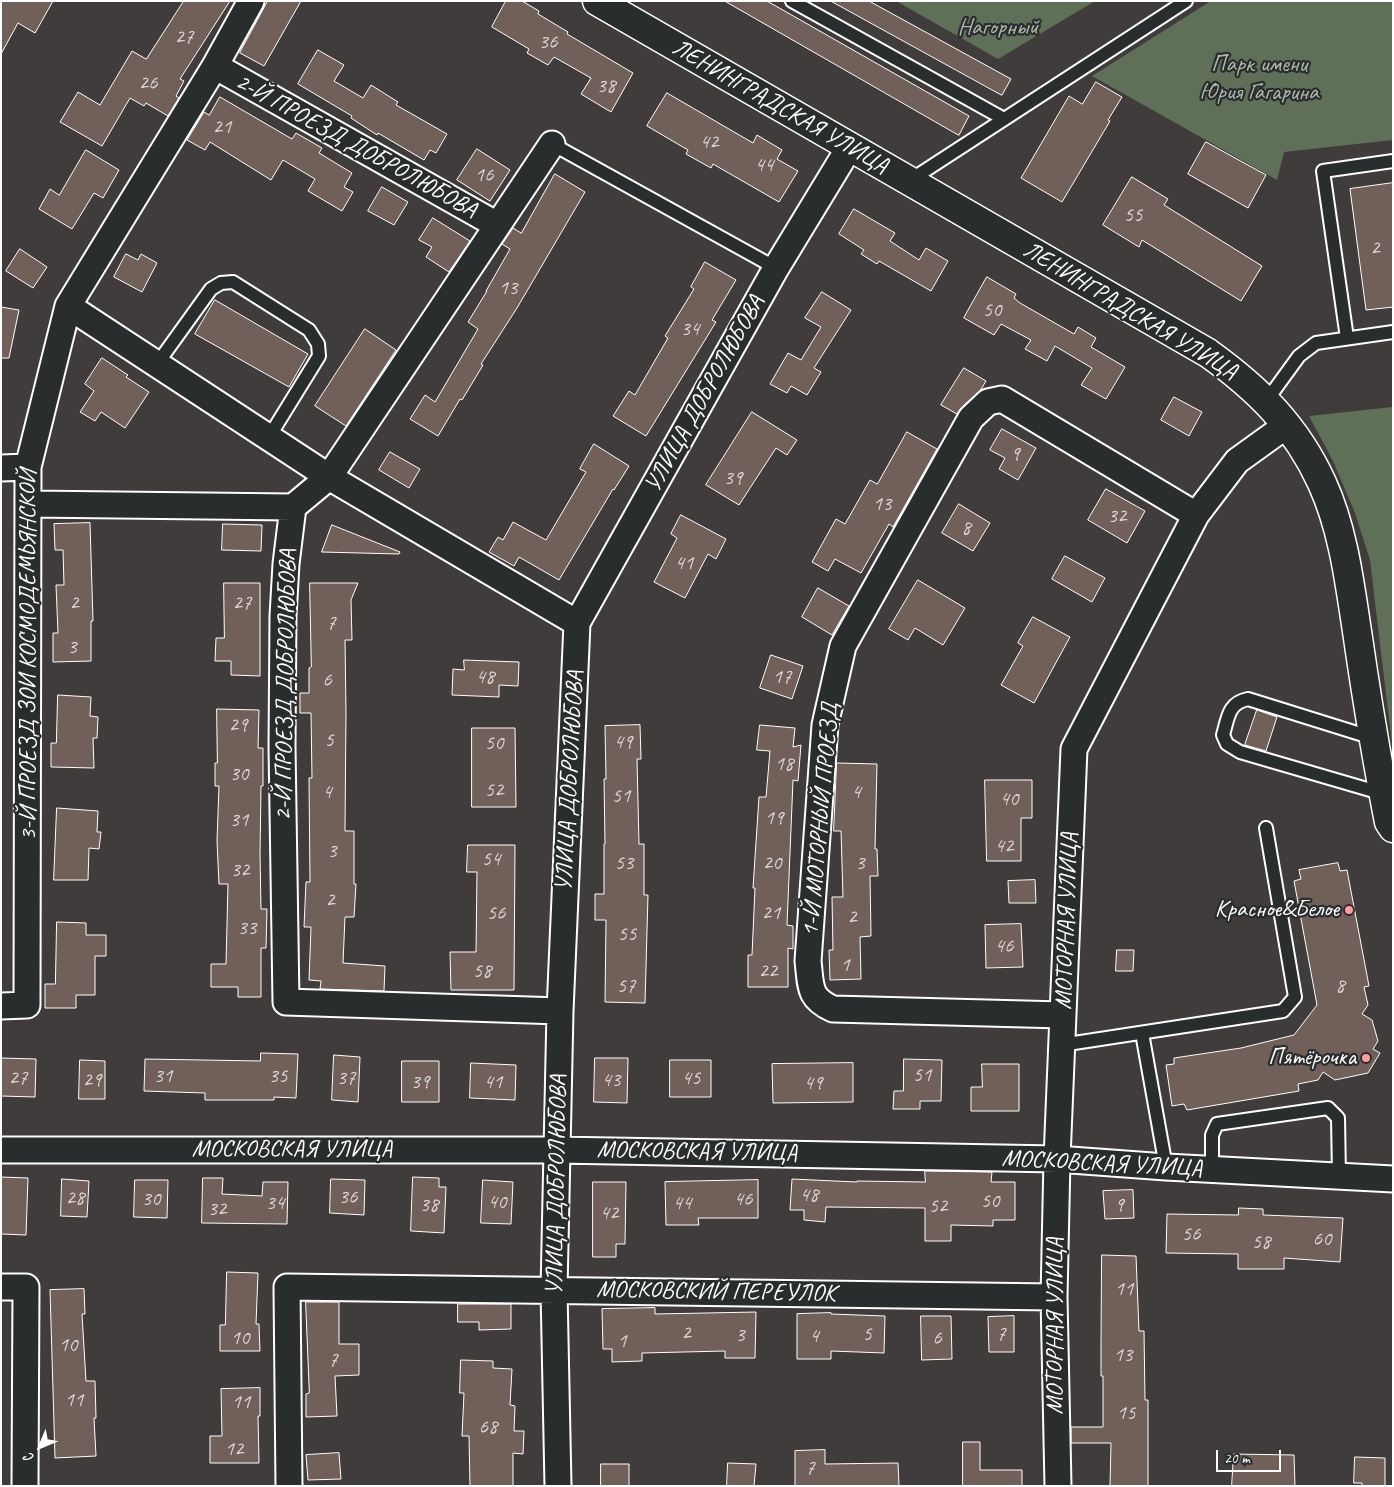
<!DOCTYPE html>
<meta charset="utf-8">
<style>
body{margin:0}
#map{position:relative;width:1394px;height:1487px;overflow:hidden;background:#3f3c3b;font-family:Caveat,sans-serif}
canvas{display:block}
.frame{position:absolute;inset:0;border:2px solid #fff;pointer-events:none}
.north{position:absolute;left:15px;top:1422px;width:50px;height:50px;-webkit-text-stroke:4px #2a2d2e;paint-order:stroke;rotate:225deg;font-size:14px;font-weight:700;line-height:20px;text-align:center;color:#fff}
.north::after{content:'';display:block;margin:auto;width:18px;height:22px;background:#fff;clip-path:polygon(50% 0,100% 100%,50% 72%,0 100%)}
.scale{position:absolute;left:1216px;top:1450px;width:65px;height:22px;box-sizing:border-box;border:2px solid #fff;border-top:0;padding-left:6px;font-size:15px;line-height:18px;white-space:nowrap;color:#fff;-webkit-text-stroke:4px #2a2d2e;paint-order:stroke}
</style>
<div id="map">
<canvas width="1394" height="1487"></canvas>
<div class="frame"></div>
<div class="north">С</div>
<div class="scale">20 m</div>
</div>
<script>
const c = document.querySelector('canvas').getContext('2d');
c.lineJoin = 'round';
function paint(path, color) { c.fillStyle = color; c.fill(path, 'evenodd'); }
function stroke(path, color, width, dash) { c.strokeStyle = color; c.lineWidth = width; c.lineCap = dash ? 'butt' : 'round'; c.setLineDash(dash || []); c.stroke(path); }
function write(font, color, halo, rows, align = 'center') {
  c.font = font + ' Caveat,sans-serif'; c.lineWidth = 4.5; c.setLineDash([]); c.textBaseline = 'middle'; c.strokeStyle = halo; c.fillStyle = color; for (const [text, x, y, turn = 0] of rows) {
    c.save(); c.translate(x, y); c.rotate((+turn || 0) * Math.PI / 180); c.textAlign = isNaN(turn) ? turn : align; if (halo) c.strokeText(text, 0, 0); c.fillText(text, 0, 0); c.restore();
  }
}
paint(new Path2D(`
 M 896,1 L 1095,1 L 998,59 Z
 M 1211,1 L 1393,1 L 1393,140 L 1284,152 L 1277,180 L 1092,76 Z
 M 1393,407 L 1393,752 L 1370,560 L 1355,513 L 1333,461 L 1309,416 Z`), '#607058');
const building = new Path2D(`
 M 1,1 L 53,1 L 35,33 L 18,23 L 1,54 Z
 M 184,1 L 230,1 L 180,79 L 184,81 L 176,96 L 179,98 L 168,116 L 146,103 L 144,106 L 130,98 L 102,146 L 60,122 L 78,92 L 100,105 L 132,51 L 146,59 Z
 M 268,1 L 301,1 L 264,66 L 240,53 Z
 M 506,1 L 522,1 L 539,11 L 538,14 L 568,32 L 567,34 L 633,73 L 611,112 L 581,94 L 591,78 L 554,57 L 548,65 L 527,53 L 529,49 L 492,27 Z
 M 725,1 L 767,1 L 969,116 L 959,135 Z
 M 831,1 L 869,1 L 1011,79 L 1002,95 Z
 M 318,50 L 344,65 L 334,81 L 363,98 L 371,85 L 398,102 L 396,105 L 447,134 L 436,153 L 430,150 L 424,160 L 378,133 L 377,135 L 351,118 L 352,116 L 298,84 Z
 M 1096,82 L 1122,97 L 1108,120 L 1110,121 L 1062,202 L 1021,178 L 1069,96 L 1082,104 Z
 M 667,93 L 753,143 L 757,135 L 782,150 L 777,159 L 798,171 L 779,202 L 713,164 L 711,168 L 686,154 L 688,150 L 647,126 Z
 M 220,97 L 292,139 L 296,133 L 322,148 L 319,153 L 352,173 L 344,187 L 353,192 L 342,211 L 308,191 L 315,179 L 283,160 L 271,180 L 210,142 L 205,150 L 187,140 L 204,112 L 209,115 Z
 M 1206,142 L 1266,175 L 1248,208 L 1188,174 Z
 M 477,149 L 510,170 L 490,201 L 457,180 Z
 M 86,150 L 119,170 L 103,198 L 94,193 L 72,229 L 39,209 L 50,189 L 59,195 Z
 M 555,174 L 585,192 L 517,308 L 481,364 L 483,365 L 462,400 L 460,399 L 438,436 L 410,419 L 425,395 L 435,402 L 478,329 L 468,322 L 487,291 L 486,291 L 510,249 L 502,244 L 513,228 L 521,233 Z
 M 1132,177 L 1168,199 L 1164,205 L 1262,266 L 1241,301 L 1142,240 L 1139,247 L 1103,225 Z
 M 1393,183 L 1393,307 L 1366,310 L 1350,189 Z
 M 382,187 L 408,202 L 394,225 L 368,211 Z
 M 854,209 L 895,233 L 890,241 L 919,260 L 926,248 L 948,261 L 931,291 L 879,261 L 877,264 L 861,254 L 864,250 L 839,234 Z
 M 433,218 L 470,241 L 449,272 L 426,257 L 432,247 L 419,240 Z
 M 20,249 L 47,267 L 33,288 L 6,271 Z
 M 126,254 L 138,260 L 141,254 L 157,263 L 142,292 L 114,277 Z
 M 705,262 L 736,280 L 712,320 L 716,322 L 646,436 L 613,416 L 629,391 L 635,395 L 668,338 L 665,336 L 694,289 L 691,287 Z
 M 987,277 L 1016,294 L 1014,298 L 1020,303 L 1074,334 L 1078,327 L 1096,338 L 1091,347 L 1125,367 L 1106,399 L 1081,385 L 1092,368 L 1055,346 L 1047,361 L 1025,349 L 1031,340 L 1001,324 L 994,335 L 964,318 Z
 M 822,292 L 851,310 L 814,368 L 821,372 L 807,395 L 791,386 L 787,393 L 770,384 L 788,353 L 801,360 L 821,327 L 805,318 Z
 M 215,300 L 308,354 L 289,387 L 195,334 Z
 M 1,307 L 19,310 L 9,358 L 1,358 Z
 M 365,329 L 396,350 L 346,426 L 315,406 Z
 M 102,358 L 128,375 L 126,377 L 149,392 L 125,428 L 101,412 L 95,421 L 80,412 L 94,391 L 85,384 Z
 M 964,368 L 986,381 L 980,391 L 961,408 L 957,414 L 941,405 Z
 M 1174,397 L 1202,412 L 1189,436 L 1161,420 Z
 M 752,412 L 797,440 L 787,455 L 776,448 L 739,505 L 706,485 Z
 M 1002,429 L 1036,448 L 1018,480 L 999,469 L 1005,458 L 990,450 Z
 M 907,432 L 937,449 L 893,527 L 889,524 L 861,573 L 835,559 L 828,571 L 812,562 L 836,519 L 845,524 L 870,480 L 877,484 Z
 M 594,444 L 629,466 L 614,490 L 613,489 L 559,580 L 519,557 L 514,566 L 489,552 L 498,537 L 503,540 L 513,522 L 546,540 L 586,472 L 580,469 Z
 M 390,452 L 420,469 L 409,488 L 379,470 Z
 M 1106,489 L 1145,511 L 1127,543 L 1088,520 Z
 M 959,504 L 990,523 L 973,551 L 942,533 Z
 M 681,515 L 726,539 L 716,559 L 708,554 L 685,598 L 654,582 L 677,538 L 671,534 Z
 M 90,523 L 93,621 L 91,621 L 91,661 L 53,662 L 53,633 L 58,633 L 56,585 L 64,585 L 63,550 L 55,550 L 54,524 Z
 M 223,524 L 262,525 L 261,551 L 222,550 Z
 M 332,525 L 400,552 L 399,554 L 322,552 Z
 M 1065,556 L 1105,578 L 1092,602 L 1052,579 Z
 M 918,580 L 965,608 L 943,645 L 915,628 L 908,640 L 889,629 Z
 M 224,583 L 260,583 L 260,676 L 231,675 L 231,661 L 215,661 L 216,638 L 224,638 Z
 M 310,583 L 358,583 L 351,600 L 352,640 L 345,640 L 346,712 L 345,831 L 354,831 L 354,884 L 356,884 L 354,917 L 345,917 L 343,963 L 385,966 L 384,991 L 320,989 L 321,981 L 309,980 L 311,927 L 304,927 L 306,882 L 310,882 L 309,778 L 312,778 L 311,713 L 300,713 L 300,693 L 309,693 L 309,668 L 311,667 Z
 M 818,588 L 849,606 L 832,635 L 802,617 Z
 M 1033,617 L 1070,637 L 1034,703 L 1001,685 L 1023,646 L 1018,643 Z
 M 771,655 L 803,666 L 792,699 L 760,688 Z
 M 464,660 L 519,662 L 518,686 L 499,685 L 499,697 L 452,695 L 453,669 L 464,670 Z
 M 58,695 L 91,697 L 90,716 L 98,717 L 97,738 L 93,738 L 94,768 L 51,767 L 51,743 L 56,743 Z
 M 217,709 L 259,710 L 258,748 L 263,748 L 263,786 L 261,786 L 260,855 L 261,909 L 267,909 L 266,948 L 261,948 L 261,997 L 238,997 L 238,987 L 211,987 L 211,964 L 226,964 L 228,884 L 219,884 L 217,841 L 219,786 L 215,786 L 215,763 L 217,763 Z
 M 1257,710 L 1277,717 L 1266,751 L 1245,745 Z
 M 640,725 L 641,759 L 637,759 L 639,844 L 644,844 L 644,895 L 648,895 L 645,1003 L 605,1002 L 606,920 L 595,920 L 595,894 L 604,894 L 604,844 L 605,844 L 604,779 L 606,779 L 605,726 Z
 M 760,725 L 795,728 L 793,747 L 801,745 L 798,781 L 793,780 L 787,925 L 793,926 L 793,949 L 788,948 L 788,987 L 748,987 L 748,955 L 752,955 L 755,888 L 753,888 L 759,797 L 766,797 L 770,751 L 757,750 Z
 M 472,728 L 515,728 L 516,807 L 472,807 Z
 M 837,763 L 877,764 L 875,849 L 877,849 L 878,876 L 870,876 L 871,936 L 860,937 L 861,979 L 830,980 L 829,950 L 833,950 L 832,897 L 843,897 L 841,831 L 834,831 Z
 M 985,780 L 1032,780 L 1032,818 L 1021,818 L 1021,861 L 987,861 Z
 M 57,808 L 98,811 L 97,832 L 101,832 L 99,849 L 89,848 L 88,880 L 54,880 Z
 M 468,845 L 515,845 L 514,990 L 451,990 L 450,952 L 476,952 L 477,872 L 467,872 Z
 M 1338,863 L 1340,871 L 1347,870 L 1369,986 L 1364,987 L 1368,1005 L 1362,1014 L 1372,1020 L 1378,1041 L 1373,1049 L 1380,1053 L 1368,1073 L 1335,1080 L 1323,1072 L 1318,1080 L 1298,1084 L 1299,1091 L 1187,1110 L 1184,1104 L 1172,1106 L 1166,1065 L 1174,1064 L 1174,1058 L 1241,1048 L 1294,1035 L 1317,1005 L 1294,881 L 1301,879 L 1299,870 Z
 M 1035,880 L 1036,903 L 1009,903 L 1008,881 Z
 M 57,922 L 86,923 L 86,935 L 106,935 L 106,956 L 95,956 L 95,995 L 76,995 L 76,1008 L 45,1008 L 45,984 L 55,984 Z
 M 1021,924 L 1023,967 L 986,968 L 985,925 Z
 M 1117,950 L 1134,950 L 1133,971 L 1116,971 Z
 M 261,1053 L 298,1054 L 296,1098 L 274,1097 L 274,1100 L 205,1100 L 205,1093 L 144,1091 L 145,1059 L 260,1061 Z
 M 334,1055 L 360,1057 L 358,1102 L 332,1100 Z
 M 1,1058 L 36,1059 L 35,1097 L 1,1096 Z
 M 595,1058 L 628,1058 L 627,1103 L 594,1102 Z
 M 904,1059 L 942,1060 L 941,1101 L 920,1101 L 920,1109 L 893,1109 L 894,1091 L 903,1091 Z
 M 80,1060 L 105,1061 L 105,1099 L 79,1099 Z
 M 670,1060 L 711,1060 L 711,1097 L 670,1097 Z
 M 402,1061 L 439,1061 L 439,1102 L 402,1102 Z
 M 471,1063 L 516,1065 L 515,1100 L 470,1098 Z
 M 853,1063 L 853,1102 L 773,1103 L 772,1064 Z
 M 982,1064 L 1019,1064 L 1019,1111 L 971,1111 L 971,1087 L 982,1087 Z
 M 925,1171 L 992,1172 L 991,1182 L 1015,1182 L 1015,1220 L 993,1220 L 993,1226 L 951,1225 L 951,1241 L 925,1241 L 925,1208 L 826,1207 L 825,1222 L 804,1220 L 804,1210 L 790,1210 L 792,1179 L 857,1182 L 857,1181 L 925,1182 Z
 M 1,1177 L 28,1178 L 26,1235 L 1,1234 Z
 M 413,1177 L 439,1178 L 439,1187 L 446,1187 L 444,1233 L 411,1231 Z
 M 203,1178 L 223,1178 L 222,1194 L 262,1196 L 263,1182 L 288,1182 L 287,1224 L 202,1223 Z
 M 62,1179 L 89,1181 L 87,1217 L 61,1216 Z
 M 331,1179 L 365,1180 L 364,1215 L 330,1213 Z
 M 135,1180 L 168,1180 L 167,1218 L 134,1217 Z
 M 483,1180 L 513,1182 L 511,1224 L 481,1223 Z
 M 758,1180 L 758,1218 L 698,1218 L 699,1225 L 666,1225 L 665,1182 Z
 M 593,1182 L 626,1182 L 625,1244 L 616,1244 L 616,1257 L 593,1257 Z
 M 1133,1190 L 1134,1218 L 1105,1219 L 1103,1191 Z
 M 1239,1208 L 1263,1209 L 1263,1215 L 1343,1218 L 1340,1262 L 1284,1258 L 1284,1269 L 1238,1269 L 1238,1254 L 1166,1253 L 1167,1214 L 1238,1215 Z
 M 1102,1255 L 1136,1256 L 1139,1331 L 1144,1331 L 1145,1400 L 1148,1400 L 1148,1486 L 1110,1486 L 1111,1443 L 1071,1443 L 1071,1427 L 1103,1427 L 1103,1376 L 1101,1376 L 1101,1342 Z
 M 227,1272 L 258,1273 L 256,1324 L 259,1324 L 260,1351 L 220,1351 L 220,1325 L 225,1325 Z
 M 84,1289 L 85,1314 L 82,1314 L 86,1381 L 95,1381 L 96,1418 L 94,1418 L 96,1456 L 55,1458 L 50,1290 Z
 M 306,1302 L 339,1302 L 339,1344 L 359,1344 L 359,1375 L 335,1376 L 337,1416 L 306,1417 L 306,1394 L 309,1393 Z
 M 458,1304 L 511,1304 L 511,1329 L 479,1330 L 479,1322 L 458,1322 Z
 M 655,1308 L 655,1314 L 756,1312 L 755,1358 L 725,1358 L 725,1351 L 642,1353 L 642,1361 L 612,1362 L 612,1349 L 603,1349 L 602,1309 Z
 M 831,1313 L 831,1314 L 885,1316 L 884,1353 L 831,1351 L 831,1359 L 797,1359 L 797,1314 Z
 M 921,1316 L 951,1316 L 952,1359 L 922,1360 Z
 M 1014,1316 L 1014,1352 L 989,1352 L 988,1317 Z
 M 461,1360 L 493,1361 L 493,1368 L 512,1369 L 510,1405 L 515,1406 L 514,1431 L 524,1431 L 523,1454 L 513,1453 L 513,1486 L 470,1486 L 469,1436 L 462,1436 L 464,1393 L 460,1393 Z
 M 260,1388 L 260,1416 L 258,1416 L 259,1463 L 210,1463 L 210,1436 L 222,1436 L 221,1389 Z
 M 963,1442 L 980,1442 L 980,1470 L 1022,1470 L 1022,1486 L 963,1486 Z
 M 825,1450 L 825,1464 L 898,1463 L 899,1486 L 795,1486 L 795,1451 Z
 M 339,1453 L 341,1479 L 308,1480 L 306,1455 Z
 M 1234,1454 L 1294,1455 L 1295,1486 L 1232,1486 Z
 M 1355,1457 L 1385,1458 L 1385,1486 L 1362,1486 L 1362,1483 L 1354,1483 Z
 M 728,1463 L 756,1464 L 754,1486 L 727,1486 Z
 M 601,1464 L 629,1464 L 629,1486 L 601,1486 Z`);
paint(building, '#715f5a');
stroke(building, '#fff', 1);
const lane = new Path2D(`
 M 792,1 L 1004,119
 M 552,144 L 776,268
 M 909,181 L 1186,1
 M 1347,338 L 1323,171 L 1393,161
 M 157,364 L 211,289 L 221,283 L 233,282 L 309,330 L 318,344 L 319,356 L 269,437
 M 1267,400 L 1299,356 L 1316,343 L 1393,332
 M 1373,738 L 1248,699 C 1228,703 1228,718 1223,735 L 1227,744 L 1240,752 L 1384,794
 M 1142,1033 L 1166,1167
 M 1061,1045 L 1283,1011 L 1295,997 L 1266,828
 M 1212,1170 L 1212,1135 L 1217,1124 L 1328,1108 L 1338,1118 L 1339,1176`);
const street = new Path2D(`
 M 215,66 L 497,225
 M 552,144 L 329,477 L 293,507 L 286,564 L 283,616 L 282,746 L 286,1002 L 560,1011
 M 68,306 L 329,477 L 577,623
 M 1,468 L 28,467
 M 29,504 L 293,507
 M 1,1006 L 27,1005 L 28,467 L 68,306 L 215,66 L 251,1
 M 1063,1015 L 833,1009 C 808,998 811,986 808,961 L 825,725 L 843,646 L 971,418 L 988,402 L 1002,399 L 1196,515
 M 1,1150 L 557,1150 L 1057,1159 L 1166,1167 L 1393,1179
 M 1,1287 L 26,1287 L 25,1486
 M 289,1486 L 287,1287 L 1054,1297
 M 558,1486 L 554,1290 L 560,1011 L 577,623 L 776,268 L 849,148
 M 1058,1486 L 1054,1297 L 1057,1159 L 1074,749 L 1196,515 L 1237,461 L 1287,425`);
const secondary = new Path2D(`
 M 597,1 L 1208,353 C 1258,389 1296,426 1322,483 C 1344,531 1350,586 1358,638 C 1367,700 1377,761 1389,822 L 1393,828`);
stroke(lane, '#fff', 16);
stroke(street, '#fff', 29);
stroke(secondary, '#fff', 31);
stroke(lane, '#2a2d2e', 12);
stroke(street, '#2a2d2e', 25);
stroke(secondary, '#2a2d2e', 28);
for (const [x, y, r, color] of [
 [1349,910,5,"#ff9aa2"],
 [1366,1058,5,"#ff9aa2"]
]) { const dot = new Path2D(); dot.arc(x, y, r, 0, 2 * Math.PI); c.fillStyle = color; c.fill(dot); stroke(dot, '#2a2d2e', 2); }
write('21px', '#dcd7d6', null, [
 ["27",184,37],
 ["36",548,42],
 ["26",148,83],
 ["38",606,86],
 ["21",222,127],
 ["42",709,142],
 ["44",764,165],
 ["16",484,175],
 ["55",1133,215],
 ["2",1375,248],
 ["13",508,288],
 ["50",992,310],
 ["34",690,329],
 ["9",1015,454],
 ["39",733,478],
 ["13",882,504],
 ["32",1117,516],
 ["8",966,528],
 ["41",684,563],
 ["2",74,603],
 ["27",242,603],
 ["7",331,623],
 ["3",72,647],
 ["48",485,677],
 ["17",782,677],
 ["6",327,680],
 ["29",238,725],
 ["5",329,740],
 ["49",623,742],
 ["50",494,743],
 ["18",784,764],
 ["30",239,774],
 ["52",494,790],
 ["4",327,792],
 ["4",856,792],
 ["51",621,796],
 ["40",1009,799],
 ["19",774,818],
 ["31",239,820],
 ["42",1004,846],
 ["3",332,851],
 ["54",491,859],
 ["53",624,863],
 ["20",772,863],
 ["3",860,863],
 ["32",240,870],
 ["2",330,900],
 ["56",496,913],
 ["21",771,913],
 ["2",852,917],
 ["33",247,928],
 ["55",627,934],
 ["46",1004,946],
 ["1",845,965],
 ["58",482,971],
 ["22",768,971],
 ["57",626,986],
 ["8",1340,986],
 ["51",922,1075],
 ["31",163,1076],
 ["35",278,1076],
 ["27",18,1078],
 ["37",346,1078],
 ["45",691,1078],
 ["29",92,1080],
 ["43",611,1080],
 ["39",420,1082],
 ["41",493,1082],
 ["49",813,1083],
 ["48",809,1195],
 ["36",348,1197],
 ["28",75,1198],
 ["30",151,1199],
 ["46",743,1199],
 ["50",990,1201],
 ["40",497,1202],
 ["34",275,1203],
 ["44",682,1203],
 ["38",429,1205],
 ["9",1119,1205],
 ["52",938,1206],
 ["32",217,1209],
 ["42",609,1213],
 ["56",1191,1234],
 ["60",1322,1239],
 ["58",1261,1242],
 ["11",1124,1289],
 ["2",686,1333],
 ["5",867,1334],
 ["7",1001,1334],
 ["3",740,1335],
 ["4",814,1336],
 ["10",240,1338],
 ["6",937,1338],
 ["1",622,1341],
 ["10",68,1345],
 ["13",1123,1355],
 ["7",333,1360],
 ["11",74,1400],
 ["11",241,1402],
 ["15",1126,1413],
 ["68",488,1427],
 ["12",234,1449],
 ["7",810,1468]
]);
write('24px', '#b0b8ac', '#2a2d2e', [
 ["Нагорный",998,28],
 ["Парк имени",1259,65],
 ["Юрия Гагарина",1259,93]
]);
write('24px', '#fff', '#2a2d2e', [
 ["ЛЕНИНГРАДСКАЯ УЛИЦА",780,107,30],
 ["2-Й ПРОЕЗД ДОБРОЛЮБОВА",356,146,29],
 ["ЛЕНИНГРАДСКАЯ УЛИЦА",1130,311,31],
 ["УЛИЦА ДОБРОЛЮБОВА",705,394,-61],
 ["3-Й ПРОЕЗД ЗОИ КОСМОДЕМЬЯНСКОЙ",29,655,-90],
 ["2-Й ПРОЕЗД ДОБРОЛЮБОВА",286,685,-89],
 ["УЛИЦА ДОБРОЛЮБОВА",570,781,-87],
 ["1-Й МОТОРНЫЙ ПРОЕЗД",821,820,-85],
 ["МОТОРНАЯ УЛИЦА",1067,921,-88],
 ["МОСКОВСКАЯ УЛИЦА",292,1150],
 ["МОСКОВСКАЯ УЛИЦА",697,1152,1],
 ["МОСКОВСКАЯ УЛИЦА",1102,1164,3],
 ["УЛИЦА ДОБРОЛЮБОВА",557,1185,-89],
 ["МОСКОВСКИЙ ПЕРЕУЛОК",716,1292,1],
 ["МОТОРНАЯ УЛИЦА",1056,1326,-90]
]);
write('24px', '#fff', '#2a2d2e', [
 ["Красное&Белое",1339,910],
 ["Пятёрочка",1356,1058]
], 'right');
</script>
